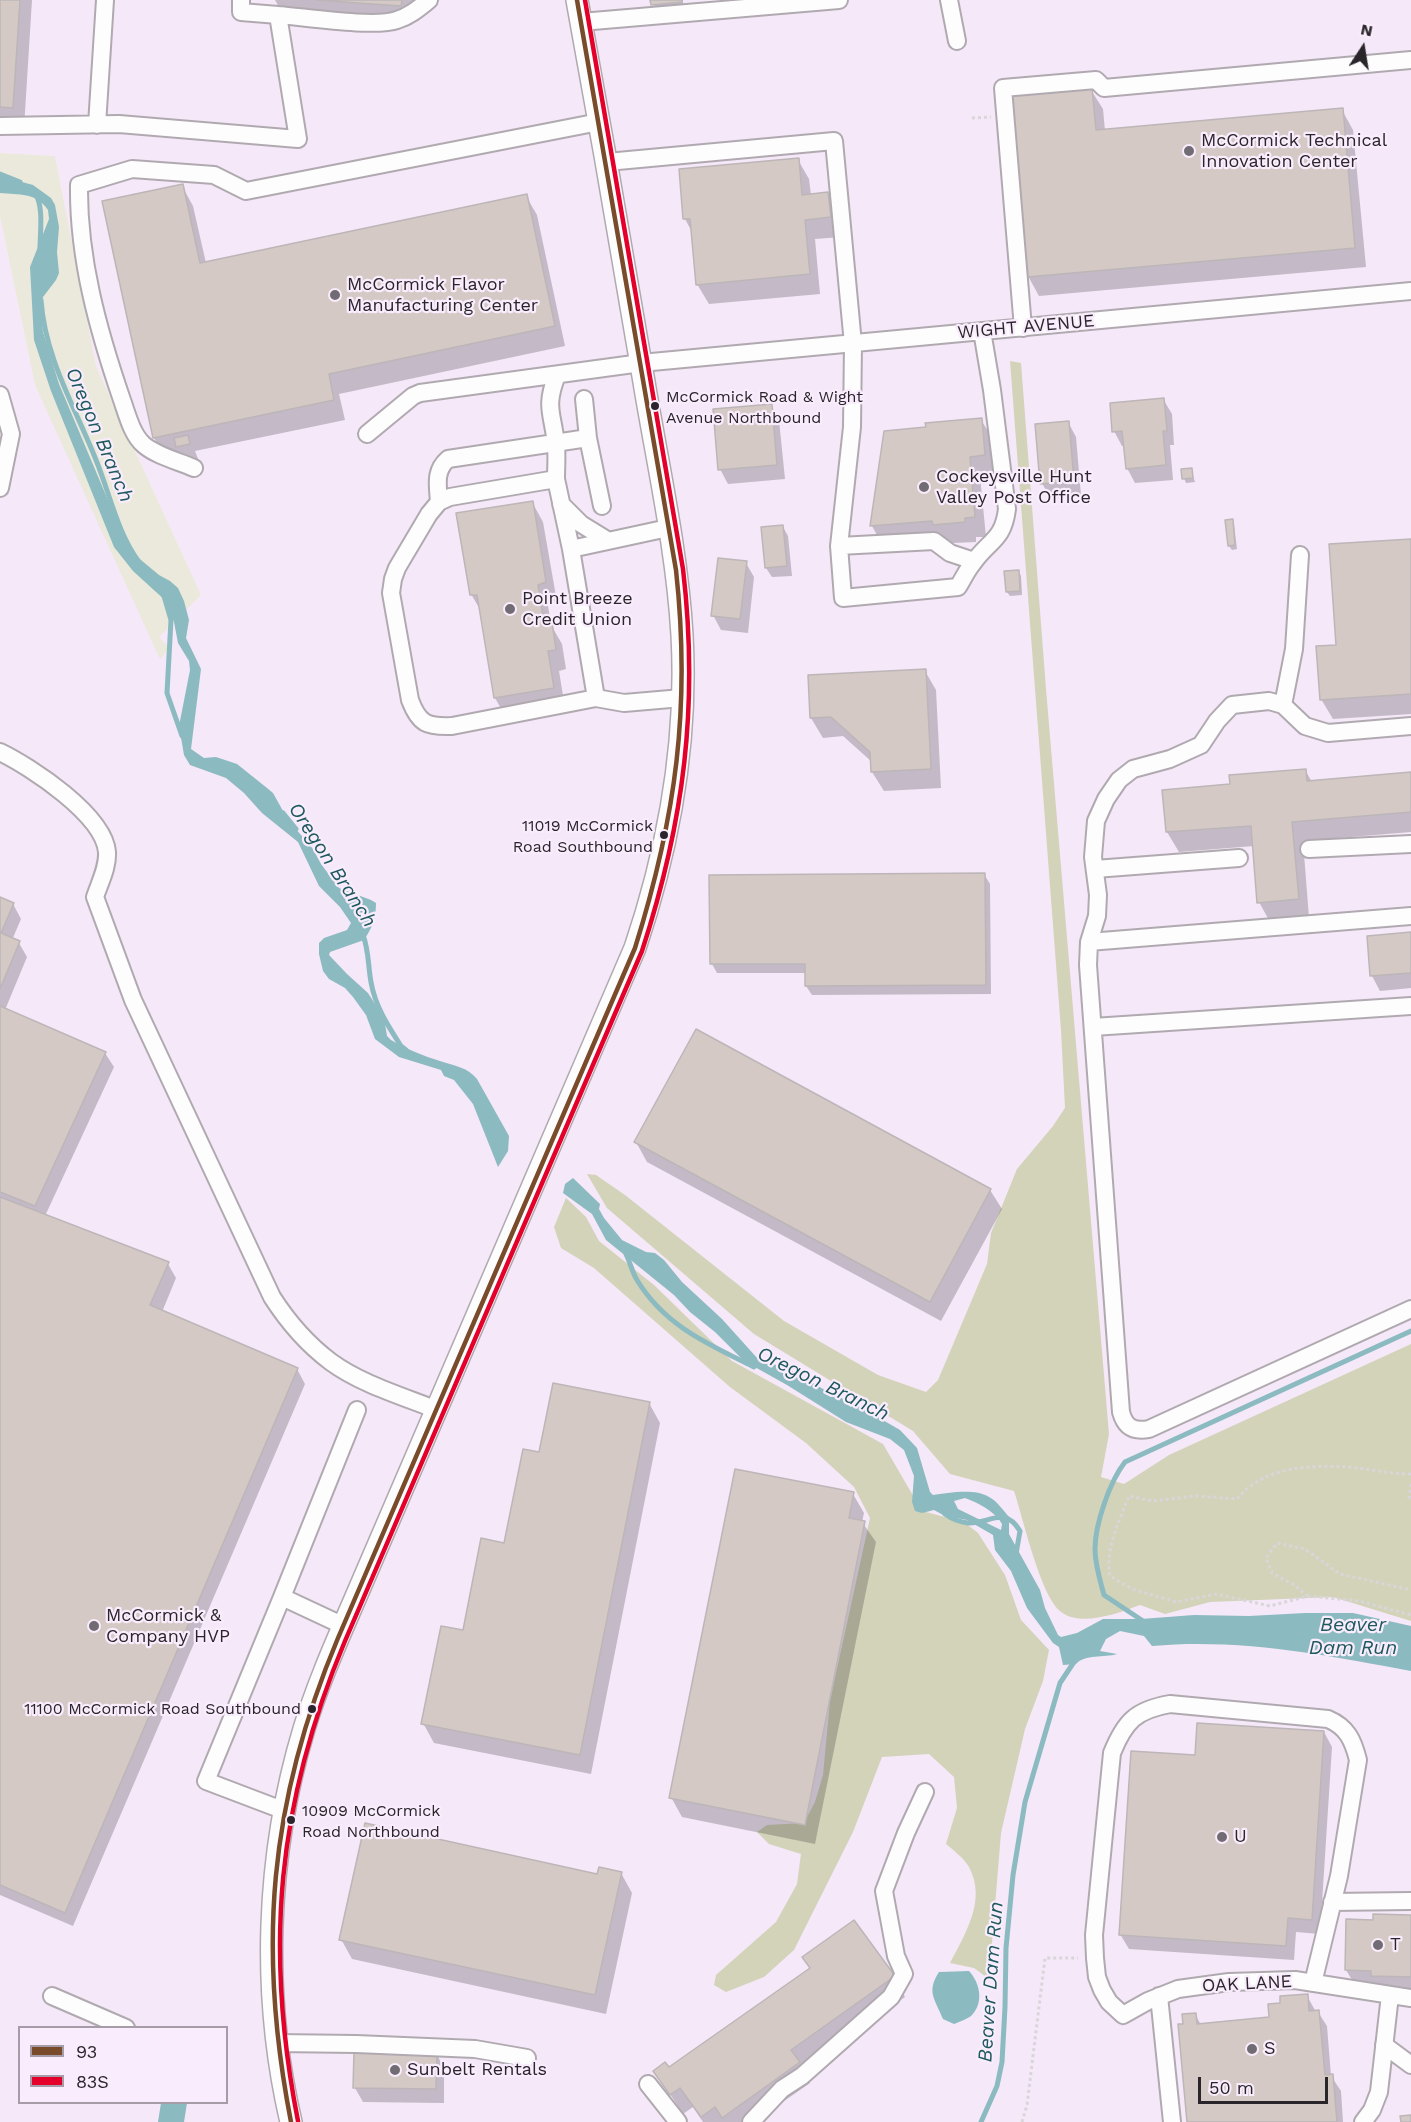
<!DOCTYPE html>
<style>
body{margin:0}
#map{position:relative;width:1411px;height:2122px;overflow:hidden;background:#f7f0f8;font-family:"Work Sans",sans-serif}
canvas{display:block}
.legend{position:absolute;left:18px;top:2026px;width:210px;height:78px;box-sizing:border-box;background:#f9ecfc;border:2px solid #a69ca8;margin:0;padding:8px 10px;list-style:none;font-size:18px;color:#29252b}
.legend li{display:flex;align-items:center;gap:12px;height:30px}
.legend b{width:30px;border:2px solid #a69ca8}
.north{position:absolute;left:1333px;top:18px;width:60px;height:60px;-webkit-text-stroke:4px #f9ecfc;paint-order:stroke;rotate:12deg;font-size:16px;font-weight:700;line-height:24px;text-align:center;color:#29252b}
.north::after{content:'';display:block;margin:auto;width:21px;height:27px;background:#29252b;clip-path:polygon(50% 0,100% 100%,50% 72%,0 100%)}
.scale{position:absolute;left:1198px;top:2077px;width:130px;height:27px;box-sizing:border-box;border:3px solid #29252b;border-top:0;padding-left:8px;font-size:18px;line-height:21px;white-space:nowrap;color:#29252b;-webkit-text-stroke:4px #f9ecfc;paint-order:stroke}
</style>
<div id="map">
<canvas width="1411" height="2122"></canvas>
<ul class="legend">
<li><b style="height:8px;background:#7a4b2a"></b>93</li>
<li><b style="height:8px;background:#e4002b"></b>83S</li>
</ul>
<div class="north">N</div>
<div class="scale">50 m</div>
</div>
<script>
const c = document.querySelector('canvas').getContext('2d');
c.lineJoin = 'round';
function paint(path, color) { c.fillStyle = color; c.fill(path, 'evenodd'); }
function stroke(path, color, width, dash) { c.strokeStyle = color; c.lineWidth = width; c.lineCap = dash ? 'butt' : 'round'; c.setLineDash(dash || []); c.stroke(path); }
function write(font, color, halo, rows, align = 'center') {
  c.font = font + ' "Work Sans",sans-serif'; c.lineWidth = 4.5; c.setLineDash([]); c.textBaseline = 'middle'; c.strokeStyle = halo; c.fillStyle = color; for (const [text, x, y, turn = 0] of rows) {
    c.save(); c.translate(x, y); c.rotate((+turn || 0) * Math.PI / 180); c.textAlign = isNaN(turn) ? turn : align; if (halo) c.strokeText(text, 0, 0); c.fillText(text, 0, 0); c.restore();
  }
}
paint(new Path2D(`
 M 0,0 L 1411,0 L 1411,2122 L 0,2122 L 0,216 L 35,385 L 158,637 L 201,595 L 96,366 L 55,156 L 0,153 ZM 20,2028 L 226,2028 L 226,2102 L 20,2102 Z`), '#f5e8f8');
paint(new Path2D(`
 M 0,153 L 55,156 L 96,366 L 201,595 L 159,637 L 169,648 L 160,659 L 35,385 L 0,216 Z`), '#eae9db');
paint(new Path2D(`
 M 1010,361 L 1021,363 L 1046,689 L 1109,1434 L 1101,1477 L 1124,1484 L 1169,1455 L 1411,1344 L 1411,1621 L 1333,1597 L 1210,1602 L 1165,1614 L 1140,1605 C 1119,1613 1079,1628 1060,1611 C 1040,1594 1023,1518 1014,1491 L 950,1474 L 913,1431 L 754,1334 L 607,1208 L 587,1174 L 596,1175 L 625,1195 L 784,1321 L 878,1375 L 926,1392 L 938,1380 L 987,1264 L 991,1233 L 1017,1169 L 1053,1126 L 1065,1108 L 1061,1030 Z
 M 566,1198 L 586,1217 L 599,1241 L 654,1285 L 732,1361 L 883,1444 L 922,1511 L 964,1522 L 978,1533 L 1005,1575 L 1021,1620 L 1049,1650 L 1043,1681 L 1025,1729 L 1001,1833 L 989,1979 L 974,1968 L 950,1963 C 965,1934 987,1900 969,1867 C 964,1858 953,1850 946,1844 L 957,1808 L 954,1777 L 929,1754 L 882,1757 L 853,1832 L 794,1950 L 764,1977 L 726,1992 L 714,1985 L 716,1975 L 776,1922 L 797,1884 L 801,1854 L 769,1844 L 757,1832 L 767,1825 L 804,1823 L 815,1802 L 823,1775 L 830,1701 L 870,1518 L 854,1487 L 806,1443 L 730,1387 L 594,1268 L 561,1248 L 554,1227 Z`), '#d3d3ba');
paint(new Path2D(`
 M 0,176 L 33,185 L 51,198 L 55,205 L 59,227 L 57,252 L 59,273 L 56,280 L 43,297 L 41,308 L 43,332 L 59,384 L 129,550 L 159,575 L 170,581 L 178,588 L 184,601 L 189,620 L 186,638 L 201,669 L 191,749 L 204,758 L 216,757 L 237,764 L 267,788 L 273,793 L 288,820 L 313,849 L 321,864 L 339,888 L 371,900 L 376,903 C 376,918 372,928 364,940 L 330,952 L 329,955 L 347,974 L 368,993 L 384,1018 L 387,1036 L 391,1040 C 406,1049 424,1056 440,1061 C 455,1066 467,1067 477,1079 L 509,1136 L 508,1151 L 498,1167 L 473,1104 L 454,1080 L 444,1076 L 441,1070 L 399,1057 L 375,1039 L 366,1015 L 353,997 L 345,988 L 329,979 L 323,971 L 319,954 L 319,943 L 324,938 L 347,930 L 351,923 L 340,907 L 319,886 L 298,842 L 262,813 L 244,793 L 226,778 L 190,765 L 184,755 L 179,726 L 190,670 L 189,661 L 178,643 L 174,622 L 167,602 L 133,571 L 114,547 L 51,391 L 34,340 L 30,267 L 49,219 L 48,210 C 36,192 19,195 0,193 Z
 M 573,1178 L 600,1204 L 599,1209 L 604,1218 L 622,1240 L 646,1252 L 655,1253 L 664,1260 L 682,1282 L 722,1319 L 758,1359 L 791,1370 L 823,1389 L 862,1408 L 900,1430 L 917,1448 L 930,1492 L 933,1495 C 948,1493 974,1488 989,1497 C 997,1501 1003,1510 1009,1517 L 1009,1534 L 1040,1590 L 1045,1608 L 1058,1635 L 1061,1637 L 1077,1633 L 1103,1619 L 1141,1619 L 1194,1615 L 1249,1616 L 1305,1613 L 1353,1613 L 1411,1626 L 1411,1671 C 1326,1655 1239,1638 1152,1646 L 1144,1636 L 1120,1631 L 1106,1639 L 1100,1651 L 1117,1654 C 1104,1658 1085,1654 1076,1664 L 1063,1665 L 1059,1647 L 1053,1643 L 1027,1608 L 1011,1571 L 995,1550 L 993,1535 L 967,1520 L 945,1516 L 934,1510 L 922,1513 L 915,1511 L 912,1502 L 914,1476 L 904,1450 L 890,1439 L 846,1422 L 787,1385 L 744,1361 L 715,1332 L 690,1312 L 674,1295 L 606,1240 L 592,1214 L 563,1193 L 565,1184 ZM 965,1498 C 978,1503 995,1511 1002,1524 L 1001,1530 L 958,1509 L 954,1501 Z
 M 969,1971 C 980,1983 984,2002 972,2015 C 968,2019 959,2022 954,2024 L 943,2019 C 935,1999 926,1992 939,1972 Z
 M 161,2103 L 187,2103 L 184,2122 L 158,2122 Z`), '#8cbac1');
paint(new Path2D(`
 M 0,0 L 32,0 L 24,128 L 0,126 Z
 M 275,0 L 414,0 L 412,25 L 284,16 Z
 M 652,0 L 683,0 L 683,6 L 655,8 Z
 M 1091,90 L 1103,109 L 1105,131 L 1342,110 L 1353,130 L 1366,267 L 1039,296 L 1028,276 Z
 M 798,160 L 809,179 L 811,195 L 828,194 L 839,213 L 841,237 L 815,239 L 820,294 L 709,304 L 697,284 L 692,232 L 685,219 Z
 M 182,186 L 193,206 L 206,263 L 526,196 L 537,215 L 565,346 L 339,394 L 345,420 L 195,451 L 200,464 L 166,458 L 154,438 L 104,202 Z
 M 1163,399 L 1172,414 L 1174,445 L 1170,445 L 1173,480 L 1135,483 L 1127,468 L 1125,446 L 1122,446 L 1114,431 Z
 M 771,405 L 779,420 L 785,479 L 728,484 L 720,469 Z
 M 981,420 L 993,439 L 996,475 L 980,476 L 986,537 L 976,537 L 976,542 L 883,546 L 872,526 L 885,432 L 927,428 Z
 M 1068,422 L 1076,437 L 1081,495 L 1050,498 L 1042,483 Z
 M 1191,469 L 1195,482 L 1186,483 L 1184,478 Z
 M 532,502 L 543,522 L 557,602 L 549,603 L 548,606 L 551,625 L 562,644 L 566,669 L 559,671 L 565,708 L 506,717 L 495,698 L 481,611 L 471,594 Z
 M 1232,521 L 1234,525 L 1237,549 L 1232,550 L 1229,546 Z
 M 783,527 L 788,536 L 792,576 L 772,577 L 766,568 L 763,529 Z
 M 1411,540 L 1411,714 L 1333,719 L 1321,699 Z
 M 746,563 L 754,577 L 748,633 L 721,630 L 713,615 Z
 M 1019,572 L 1021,576 L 1022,595 L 1010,596 L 1007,592 Z
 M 925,671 L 936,690 L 941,788 L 884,791 L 872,772 L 872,762 L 843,736 L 823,738 L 811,718 Z
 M 1305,770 L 1312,782 L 1411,774 L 1411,832 L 1303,841 L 1309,918 L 1270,922 L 1259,902 L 1254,846 L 1179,852 L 1167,832 L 1164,791 L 1232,786 Z
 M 984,874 L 990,884 L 991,994 L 812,995 L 806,986 L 806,973 L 717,973 L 712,964 Z
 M 0,899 L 13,904 L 21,919 L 12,940 L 19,943 L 27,957 L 5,1010 L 105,1053 L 114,1067 L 45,1216 L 168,1264 L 176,1278 L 162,1312 L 297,1369 L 305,1384 L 73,1926 L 0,1895 Z
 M 1411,933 L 1411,988 L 1380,991 L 1372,976 L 1368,937 Z
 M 636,1142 L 990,1190 L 1002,1209 L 941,1321 L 647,1162 Z
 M 649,1403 L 660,1423 L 591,1774 L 434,1743 L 423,1723 L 505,1544 L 540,1454 Z
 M 853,1494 L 864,1513 L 862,1522 L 876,1542 L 815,1844 L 682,1817 L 671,1797 Z
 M 1324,1732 L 1332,1747 L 1320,1934 L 1296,1932 L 1294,1960 L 1129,1949 L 1120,1934 L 1196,1757 Z
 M 621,1873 L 632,1893 L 606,2014 L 352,1959 L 341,1939 L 598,1876 Z
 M 1411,1916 L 1411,1991 L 1355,1985 L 1346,1970 L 1374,1921 Z
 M 894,1977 L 905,1997 L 802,2070 L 810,2083 L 754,2122 L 703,2122 L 693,2107 L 683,2114 L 655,2071 L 669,2069 Z
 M 1307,1996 L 1316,2012 L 1318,2012 L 1327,2026 L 1331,2076 L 1341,2091 L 1343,2122 L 1188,2122 L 1184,2025 L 1195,2014 L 1201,2025 L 1270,2019 L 1282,2004 Z
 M 436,2053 L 444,2068 L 444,2103 L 363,2102 L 355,2088 Z`), '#0003');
stroke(new Path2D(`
 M 0,174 L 20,182
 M 35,193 C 44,206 40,233 40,249
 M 41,300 C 45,358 75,407 96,460 C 110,494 117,532 139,562
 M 164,596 L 171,620 L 167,693 L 182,736
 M 283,813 L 296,829
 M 363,935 C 369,951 368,966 371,982 C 375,1006 388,1026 401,1046 L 406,1050
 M 626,1254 C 630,1262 632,1272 637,1280 C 665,1326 708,1344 754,1367
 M 945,1514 C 952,1519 959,1522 968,1523 C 990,1524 1004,1505 1020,1531 L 1016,1554
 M 1146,1623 L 1104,1595 C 1100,1580 1095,1565 1095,1549 C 1095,1524 1110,1481 1125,1462 L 1411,1331
 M 981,2122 L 997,2086 L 1002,2062 L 1005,2007 L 1006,1948 L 1013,1875 L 1025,1802 L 1060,1683 L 1076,1659`), '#8cbac1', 5);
const building = new Path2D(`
 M 0,0 L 20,0 L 13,108 L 0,107 Z
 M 316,0 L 402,0 L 401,6 Z
 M 650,0 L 682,0 L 682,2 L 651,5 Z
 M 1092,88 L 1096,130 L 1343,108 L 1355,248 L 1027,277 L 1010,95 Z
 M 799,158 L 802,195 L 828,192 L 831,217 L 805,220 L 810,274 L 696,285 L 690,219 L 683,219 L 679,169 Z
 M 183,184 L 200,263 L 527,194 L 555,326 L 329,374 L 334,400 L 153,438 L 102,201 Z
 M 1164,398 L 1167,431 L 1163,431 L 1166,465 L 1126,469 L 1122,431 L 1112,432 L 1110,403 Z
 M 772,404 L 777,465 L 718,470 L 713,409 Z
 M 982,418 L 985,455 L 970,457 L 975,517 L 965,518 L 965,522 L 933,525 L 932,521 L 870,526 L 884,431 L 926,427 L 925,423 Z
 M 1069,421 L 1074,481 L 1040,484 L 1035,424 Z
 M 188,435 L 190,444 L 176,447 L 174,438 Z
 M 1192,468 L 1193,478 L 1182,479 L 1181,469 Z
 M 533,501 L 546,582 L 538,585 L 544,623 L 552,622 L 556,650 L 548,651 L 554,688 L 494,698 L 477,595 L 470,595 L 456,513 Z
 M 1233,519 L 1235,545 L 1228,546 L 1225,520 Z
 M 783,525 L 787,566 L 765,568 L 761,527 Z
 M 1411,539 L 1411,694 L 1320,700 L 1316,646 L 1336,645 L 1329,544 Z
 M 718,558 L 747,561 L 740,619 L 711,616 Z
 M 1019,570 L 1020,591 L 1006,592 L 1004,571 Z
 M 926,669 L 931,769 L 871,772 L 870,752 L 831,717 L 810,718 L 808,675 Z
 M 1306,769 L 1307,781 L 1411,772 L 1411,812 L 1292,822 L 1299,899 L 1257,903 L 1251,826 L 1166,832 L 1162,790 L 1230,784 L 1229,775 Z
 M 985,873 L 986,985 L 805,986 L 805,964 L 710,964 L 709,875 Z
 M 0,897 L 14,903 L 1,933 L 20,941 L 0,989 Z
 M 1411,932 L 1411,973 L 1370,976 L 1367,936 Z
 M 0,1006 L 106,1052 L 35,1206 L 0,1192 Z
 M 696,1029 L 991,1189 L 930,1302 L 634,1142 Z
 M 0,1197 L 169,1262 L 150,1305 L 298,1368 L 65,1913 L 0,1885 Z
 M 553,1383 L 650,1402 L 580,1755 L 421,1724 L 441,1626 L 463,1630 L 481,1538 L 504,1543 L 523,1449 L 539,1452 Z
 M 735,1469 L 854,1492 L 849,1518 L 865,1521 L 805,1825 L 669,1798 Z
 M 1197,1723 L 1324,1731 L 1312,1920 L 1288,1918 L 1286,1946 L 1119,1935 L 1131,1751 L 1195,1755 Z
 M 365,1823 L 597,1874 L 599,1867 L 622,1872 L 595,1995 L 339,1940 Z
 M 1373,1914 L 1411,1915 L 1411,1977 L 1371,1976 L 1371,1971 L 1345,1970 L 1346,1919 L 1373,1920 Z
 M 854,1920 L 895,1976 L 791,2050 L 800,2062 L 722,2118 L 715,2107 L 701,2117 L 680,2088 L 670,2095 L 653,2071 L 665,2062 L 669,2067 L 810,1968 L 802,1957 Z
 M 1308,1994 L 1309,2011 L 1319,2010 L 1325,2075 L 1333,2074 L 1337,2122 L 1187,2122 L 1178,2024 L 1183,2024 L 1182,2014 L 1196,2013 L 1197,2024 L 1269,2017 L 1268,2004 L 1280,2003 L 1280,1996 Z
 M 354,2051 L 437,2052 L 436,2089 L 353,2088 Z
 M 1411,2115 L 1411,2122 L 1401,2122 L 1400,2116 Z`);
paint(building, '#d5c9c6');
stroke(building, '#bcb6b8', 1.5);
const minor = new Path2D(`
 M 949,0 L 957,41
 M 278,15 C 305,17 375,28 397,20 C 410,16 419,8 429,0
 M 581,22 L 839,0
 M 97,125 L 105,0
 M 0,126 L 119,124 L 298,139 L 278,15 L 241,12 L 241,0
 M 607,162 L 834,141 L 853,344 L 852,427 L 839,546 L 843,598 L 958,587 C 963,579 967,570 973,563 C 989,540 1003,541 1007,509 L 992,390 L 982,331
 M 1023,328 L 1003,88 L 1096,80 L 1104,88 L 1411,60
 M 0,395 L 11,434 L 0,488
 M 367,434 L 413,396 L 420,393 L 641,363 L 1411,291
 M 588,438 L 602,506
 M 194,468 C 178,461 157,456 144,445 C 132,435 127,414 122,400 C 98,330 78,258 79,185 L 132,169 L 214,175 L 246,191 L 599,122
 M 556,479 C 556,468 557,456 556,445 C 553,413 544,408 557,375
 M 439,502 C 438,486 434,471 448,459 L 588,438 L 584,399
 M 561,504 L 581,524 L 607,540
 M 668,528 L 571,549 L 556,479 L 450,497 L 439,502 L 429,514 L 397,568 L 393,579 L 391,593 L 410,700 C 419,724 427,727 452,726 L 596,698 L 624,703 L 682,698
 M 839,546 L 934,541 L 950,553 L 974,561
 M 571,549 L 596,698
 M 1283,705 L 1294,649 L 1300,555
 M 1411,726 L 1328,733 L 1305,726 L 1283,705 L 1269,701 L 1232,705 L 1217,721 L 1201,745 L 1170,759 L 1133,769 L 1119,780 L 1106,799 L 1096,821 L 1093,857 L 1098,895 L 1097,916 L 1089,942 L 1088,965 L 1121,1412 C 1125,1427 1133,1432 1149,1429 L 1411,1309
 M 0,752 C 31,767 104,815 107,852 C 108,867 100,882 95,897 L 133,1000 L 272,1297 C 288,1322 307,1344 331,1362 C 361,1384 402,1396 437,1410
 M 1309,849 L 1411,844
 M 1095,869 L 1239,858
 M 1089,942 L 1411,916
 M 1093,1027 L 1411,1006
 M 282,1597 L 357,1410
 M 285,1811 L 206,1781 L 282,1597 L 344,1626
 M 1332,1902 L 1411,1901
 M 1313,1983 L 1339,1876 L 1358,1760 C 1353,1740 1347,1727 1328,1719 L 1170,1704 C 1136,1710 1125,1721 1112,1753 L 1094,1935 L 1095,1958 L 1097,1977 L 1102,1990 L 1109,2002 L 1123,2015 L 1148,2001 L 1178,1989 L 1229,1982 L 1295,1980 L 1411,1998
 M 52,1996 L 126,2028
 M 1159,1996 L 1172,2122
 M 277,2043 L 356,2044 L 475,2049 L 527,2058
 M 1384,2045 L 1411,2065
 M 648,2084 L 678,2122
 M 751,2122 L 782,2089 L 802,2076 L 891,1997 L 904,1974 L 896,1956 L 884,1891 L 906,1833 L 925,1792
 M 1363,2122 L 1372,2110 L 1379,2092 L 1390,1995`);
const major = new Path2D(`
 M 291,2122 C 261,1994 266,1855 304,1729 C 319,1679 341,1632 361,1585 L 635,948 C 669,847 688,742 682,635 C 677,548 657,462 643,376 C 622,251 600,125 577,0`);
stroke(minor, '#b0aab0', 20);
stroke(major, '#b0aab0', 24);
stroke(new Path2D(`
 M 972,118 L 991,117
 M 1411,1474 C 1389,1474 1367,1468 1346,1467 C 1307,1465 1263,1467 1237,1499 L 1195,1496 L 1152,1501 L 1129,1496 C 1119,1522 1105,1549 1110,1576 L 1132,1589 L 1176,1602 L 1216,1594 L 1270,1606 L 1308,1596 L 1359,1601 L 1411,1615
 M 1411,1484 L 1409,1498 L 1411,1500
 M 1308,1596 L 1294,1585 L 1272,1573 L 1266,1558 L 1277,1543 L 1305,1549 L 1340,1574 L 1411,1590
 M 1022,2122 L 1027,2105 L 1045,1958 L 1078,1958`), '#d8d6d8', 3, [3, 3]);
stroke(minor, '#fefdfe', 16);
stroke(major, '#fefdfe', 21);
stroke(new Path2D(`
 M 291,2122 C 257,1948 269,1802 338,1638 L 635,948 C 676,817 691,707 676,570 L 577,0`), '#7a4b2a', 4.5);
stroke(new Path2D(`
 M 298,2121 C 264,1948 277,1803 345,1641 L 642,951 C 684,822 699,705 683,569 L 585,0`), '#e4002b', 4.5);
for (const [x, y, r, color] of [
 [1189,151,6,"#716c73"],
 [335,295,6,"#716c73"],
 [655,406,5,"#29252b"],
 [924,487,6,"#716c73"],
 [510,609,6,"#716c73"],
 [664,835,5,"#29252b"],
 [94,1626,6,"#716c73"],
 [312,1709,5,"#29252b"],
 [291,1820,5,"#29252b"],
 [1222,1837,6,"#716c73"],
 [1378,1945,6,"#716c73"],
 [1252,2049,6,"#716c73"],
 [395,2070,6,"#716c73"]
]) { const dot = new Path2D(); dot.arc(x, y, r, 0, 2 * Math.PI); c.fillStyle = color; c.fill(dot); stroke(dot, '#f9ecfc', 2); }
write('16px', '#29252b', '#f9ecfc', [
 ["McCormick Road & Wight",666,397],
 ["Avenue Northbound",666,418],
 ["11019 McCormick",653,826,"right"],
 ["Road Southbound",653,847,"right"],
 ["11100 McCormick Road Southbound",301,1709,"right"],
 ["10909 McCormick",302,1811],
 ["Road Northbound",302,1832]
], 'left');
write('18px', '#29252b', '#f9ecfc', [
 ["McCormick Technical",1201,141],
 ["Innovation Center",1201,162],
 ["McCormick Flavor",347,285],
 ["Manufacturing Center",347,306],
 ["Cockeysville Hunt",936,477],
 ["Valley Post Office",936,498],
 ["Point Breeze",522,599],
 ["Credit Union",522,620],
 ["McCormick &",106,1616],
 ["Company HVP",106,1637],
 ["U",1234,1837],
 ["T",1390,1945],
 ["S",1264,2049],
 ["Sunbelt Rentals",407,2070]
], 'left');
write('18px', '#29252b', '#f9ecfc', [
 ["WIGHT AVENUE",1026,327,-5],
 ["OAK LANE",1247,1984,-3]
]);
write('italic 20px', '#1e595e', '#f9ecfc', [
 ["Oregon Branch",99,435,67],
 ["Oregon Branch",332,865,57],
 ["Oregon Branch",823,1384,26],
 ["Beaver",1353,1625],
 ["Dam Run",1353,1648],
 ["Beaver Dam Run",991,1982,-86]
]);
</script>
